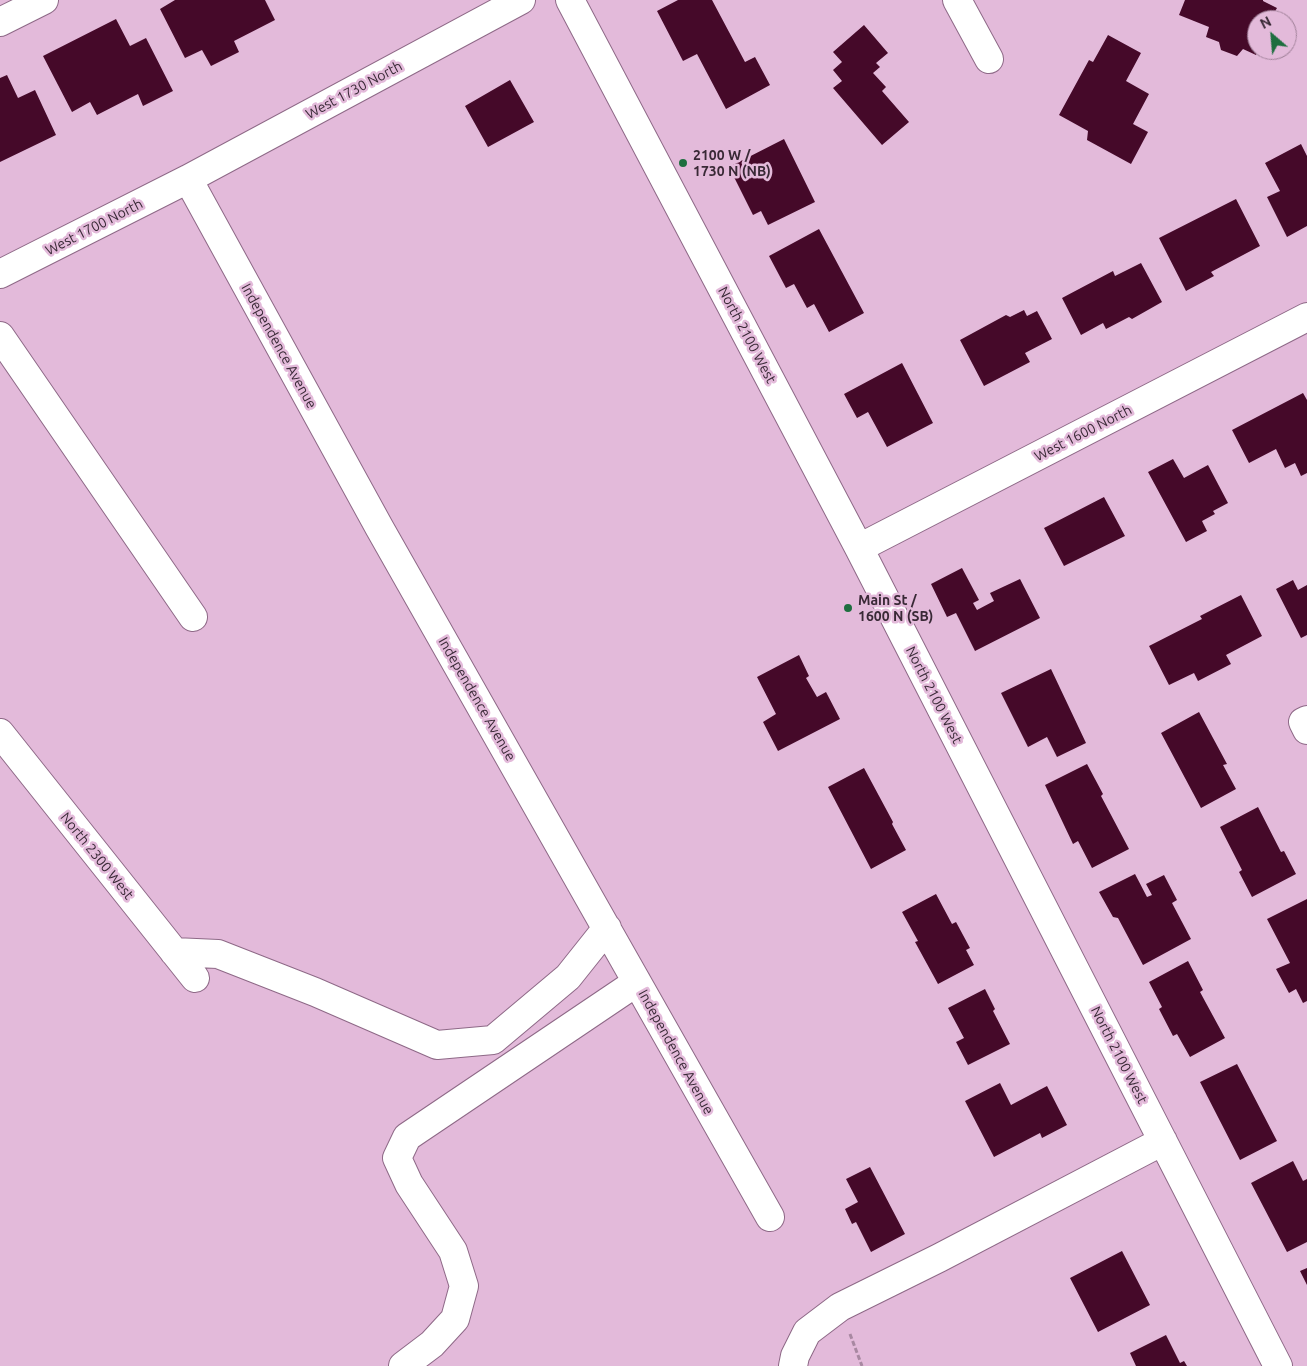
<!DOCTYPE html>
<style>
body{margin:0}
#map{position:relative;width:1307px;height:1366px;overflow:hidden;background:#e3bada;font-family:Ubuntu,sans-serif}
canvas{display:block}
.north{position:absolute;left:1247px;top:10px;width:50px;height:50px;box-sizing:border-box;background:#e3bada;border:1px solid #9f8098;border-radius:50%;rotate:333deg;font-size:14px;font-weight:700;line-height:20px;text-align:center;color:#392936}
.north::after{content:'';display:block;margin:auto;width:18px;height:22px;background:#1e6e3f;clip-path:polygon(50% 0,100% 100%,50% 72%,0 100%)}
</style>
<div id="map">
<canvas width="1307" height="1366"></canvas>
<div class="north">N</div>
</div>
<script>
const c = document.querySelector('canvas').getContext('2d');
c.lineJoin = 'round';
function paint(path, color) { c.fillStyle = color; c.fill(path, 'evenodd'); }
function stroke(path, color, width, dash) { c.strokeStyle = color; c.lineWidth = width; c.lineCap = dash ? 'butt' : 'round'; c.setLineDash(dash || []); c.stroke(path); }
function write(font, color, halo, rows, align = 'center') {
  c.font = font + ' Ubuntu,sans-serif'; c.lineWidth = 5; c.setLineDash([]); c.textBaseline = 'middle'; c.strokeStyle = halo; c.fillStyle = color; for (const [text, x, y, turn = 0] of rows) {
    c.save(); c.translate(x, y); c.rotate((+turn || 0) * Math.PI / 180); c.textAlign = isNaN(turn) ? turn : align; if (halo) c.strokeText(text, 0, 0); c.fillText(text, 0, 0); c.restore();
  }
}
paint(new Path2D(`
 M 175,0 L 265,0 L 275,20 L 234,41 L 239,52 L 211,66 L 202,50 L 185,58 L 160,9 Z
 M 678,0 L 712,0 L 745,62 L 755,57 L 770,85 L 726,109 L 697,54 L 683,61 L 657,11 Z
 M 1185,0 L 1263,0 L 1263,1 L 1277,8 L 1273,15 L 1283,20 L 1257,20 L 1258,50 L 1256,55 L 1243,49 L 1237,56 L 1221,50 L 1219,42 L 1206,37 L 1209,27 L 1179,15 Z
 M 116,19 L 130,46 L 146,38 L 173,91 L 143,106 L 138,94 L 97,115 L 90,102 L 72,112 L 43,56 Z
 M 864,25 L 888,53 L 876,63 L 880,67 L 873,73 L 886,87 L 882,91 L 909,122 L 882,145 L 833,88 L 842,81 L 833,70 L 842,62 L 833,52 Z
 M 1108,35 L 1141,53 L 1126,81 L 1149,94 L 1133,124 L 1148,132 L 1131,164 L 1087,140 L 1088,131 L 1059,115 L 1089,60 L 1093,62 Z
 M 7,75 L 18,98 L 35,90 L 56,135 L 0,162 L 0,78 Z
 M 510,80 L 534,122 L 488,147 L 465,106 Z
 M 784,139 L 815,202 L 768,225 L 761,211 L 753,215 L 729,167 Z
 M 1301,144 L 1307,156 L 1307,226 L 1287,237 L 1267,197 L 1280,191 L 1265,163 Z
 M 1236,199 L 1260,246 L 1211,272 L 1214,276 L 1186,291 L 1159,238 Z
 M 819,229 L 864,313 L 829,332 L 814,304 L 807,308 L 794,284 L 786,288 L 769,256 Z
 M 1141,263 L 1162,302 L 1132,319 L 1129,317 L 1106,329 L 1103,323 L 1081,335 L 1062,298 L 1113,271 L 1115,276 Z
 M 1024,310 L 1027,316 L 1037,311 L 1052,339 L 1025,353 L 1030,362 L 984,386 L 960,340 L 1006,315 L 1010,317 Z
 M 902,363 L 933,423 L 887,447 L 868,412 L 857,418 L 844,394 Z
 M 1303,393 L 1307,400 L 1307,473 L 1301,476 L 1295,463 L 1285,468 L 1276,449 L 1249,463 L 1232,430 Z
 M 1173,459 L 1184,478 L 1208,465 L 1228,503 L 1213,511 L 1215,514 L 1202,521 L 1207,531 L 1186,542 L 1148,472 Z
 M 1104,497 L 1125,536 L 1064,566 L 1044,528 Z
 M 962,568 L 979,600 L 973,603 L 977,610 L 994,601 L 990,593 L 1020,579 L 1040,618 L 975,651 L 956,613 L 947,617 L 931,584 Z
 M 1293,580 L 1298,590 L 1307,585 L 1307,635 L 1301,638 L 1276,589 Z
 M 1241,595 L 1262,636 L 1226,655 L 1231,664 L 1198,681 L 1194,673 L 1169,685 L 1149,646 L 1202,619 L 1200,616 Z
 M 799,655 L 809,676 L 806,678 L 817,697 L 826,692 L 840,719 L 778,751 L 763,722 L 776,714 L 757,677 Z
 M 1051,669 L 1086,743 L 1057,757 L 1047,737 L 1028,747 L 1001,693 Z
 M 1199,712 L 1227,764 L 1223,765 L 1236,789 L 1201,808 L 1161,733 Z
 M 1087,764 L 1103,794 L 1101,796 L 1129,849 L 1092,868 L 1078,841 L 1073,844 L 1045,785 Z
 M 864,768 L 893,822 L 892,824 L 906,850 L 871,869 L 828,787 Z
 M 1258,807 L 1281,852 L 1284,851 L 1296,874 L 1252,897 L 1239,872 L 1242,870 L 1220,827 Z
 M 1135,874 L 1147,897 L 1152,895 L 1146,884 L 1164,875 L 1177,900 L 1172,903 L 1191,939 L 1143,965 L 1118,918 L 1113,917 L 1099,892 Z
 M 936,894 L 952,924 L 956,922 L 970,948 L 966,950 L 974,965 L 938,984 L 915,942 L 918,941 L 902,912 Z
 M 1307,899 L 1307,1001 L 1303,1003 L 1296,989 L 1289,993 L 1276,969 L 1290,963 L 1267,919 Z
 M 1188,961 L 1203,990 L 1200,992 L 1225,1038 L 1190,1057 L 1177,1034 L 1173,1036 L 1159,1009 L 1162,1007 L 1149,982 Z
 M 985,989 L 995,1009 L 993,1011 L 1010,1044 L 968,1065 L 956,1042 L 964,1038 L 948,1008 Z
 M 1237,1064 L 1277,1141 L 1240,1160 L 1200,1082 Z
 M 1000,1083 L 1011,1105 L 1047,1086 L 1067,1125 L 1042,1138 L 1040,1133 L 994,1157 L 965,1101 Z
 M 1293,1161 L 1303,1181 L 1307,1179 L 1307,1242 L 1287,1252 L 1251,1183 Z
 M 870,1167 L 905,1234 L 871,1252 L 856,1222 L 852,1224 L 845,1209 L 858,1202 L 846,1179 Z
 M 1122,1251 L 1150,1305 L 1098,1332 L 1070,1278 Z
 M 1307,1268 L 1307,1285 L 1300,1271 Z
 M 1166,1335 L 1180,1363 L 1184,1361 L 1187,1366 L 1136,1366 L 1130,1353 Z`), '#450929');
const minor = new Path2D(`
 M 570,0 L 859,548 L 1278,1366
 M 957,0 L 989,59
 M 0,22 L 44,0
 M 188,179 L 379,527 L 770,1217
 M 0,274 L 188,179 L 521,0
 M 0,336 L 193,617
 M 859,548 L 1307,317
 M 1307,720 L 1303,722 L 1307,730
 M 0,733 L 195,978
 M 174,952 L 218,954 L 315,992 L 437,1045 L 493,1040 L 568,977 L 607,928
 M 403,1366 L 432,1344 L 455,1319 L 464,1286 L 453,1251 L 409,1184 L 397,1158 L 407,1137 L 637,982
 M 793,1366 L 795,1356 L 807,1332 L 840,1307 L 939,1258 L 1163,1141`);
stroke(minor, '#8e6987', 30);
stroke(new Path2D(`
 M 850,1334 L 862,1366`), '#a888a1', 3, [5, 2.5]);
stroke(minor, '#fff', 28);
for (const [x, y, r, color] of [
 [683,163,5,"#1e6e3f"],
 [848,608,5,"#1e6e3f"]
]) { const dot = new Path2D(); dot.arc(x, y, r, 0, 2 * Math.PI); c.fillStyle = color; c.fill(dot); stroke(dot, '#e3bada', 2); }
write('14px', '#392936', '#e3bada', [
 ["West 1730 North",354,90,-28],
 ["West 1700 North",94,227,-27],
 ["North 2100 West",747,335,62],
 ["Independence Avenue",279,346,61],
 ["West 1600 North",1083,433,-27],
 ["North 2100 West",934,695,63],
 ["Independence Avenue",477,699,60],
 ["North 2300 West",97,856,51],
 ["Independence Avenue",676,1052,61],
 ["North 2100 West",1119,1055,63]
]);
write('bold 14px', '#392936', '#e3bada', [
 ["2100 W /",693,155],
 ["1730 N (NB)",693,171],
 ["Main St /",858,600],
 ["1600 N (SB)",858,616]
], 'left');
</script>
